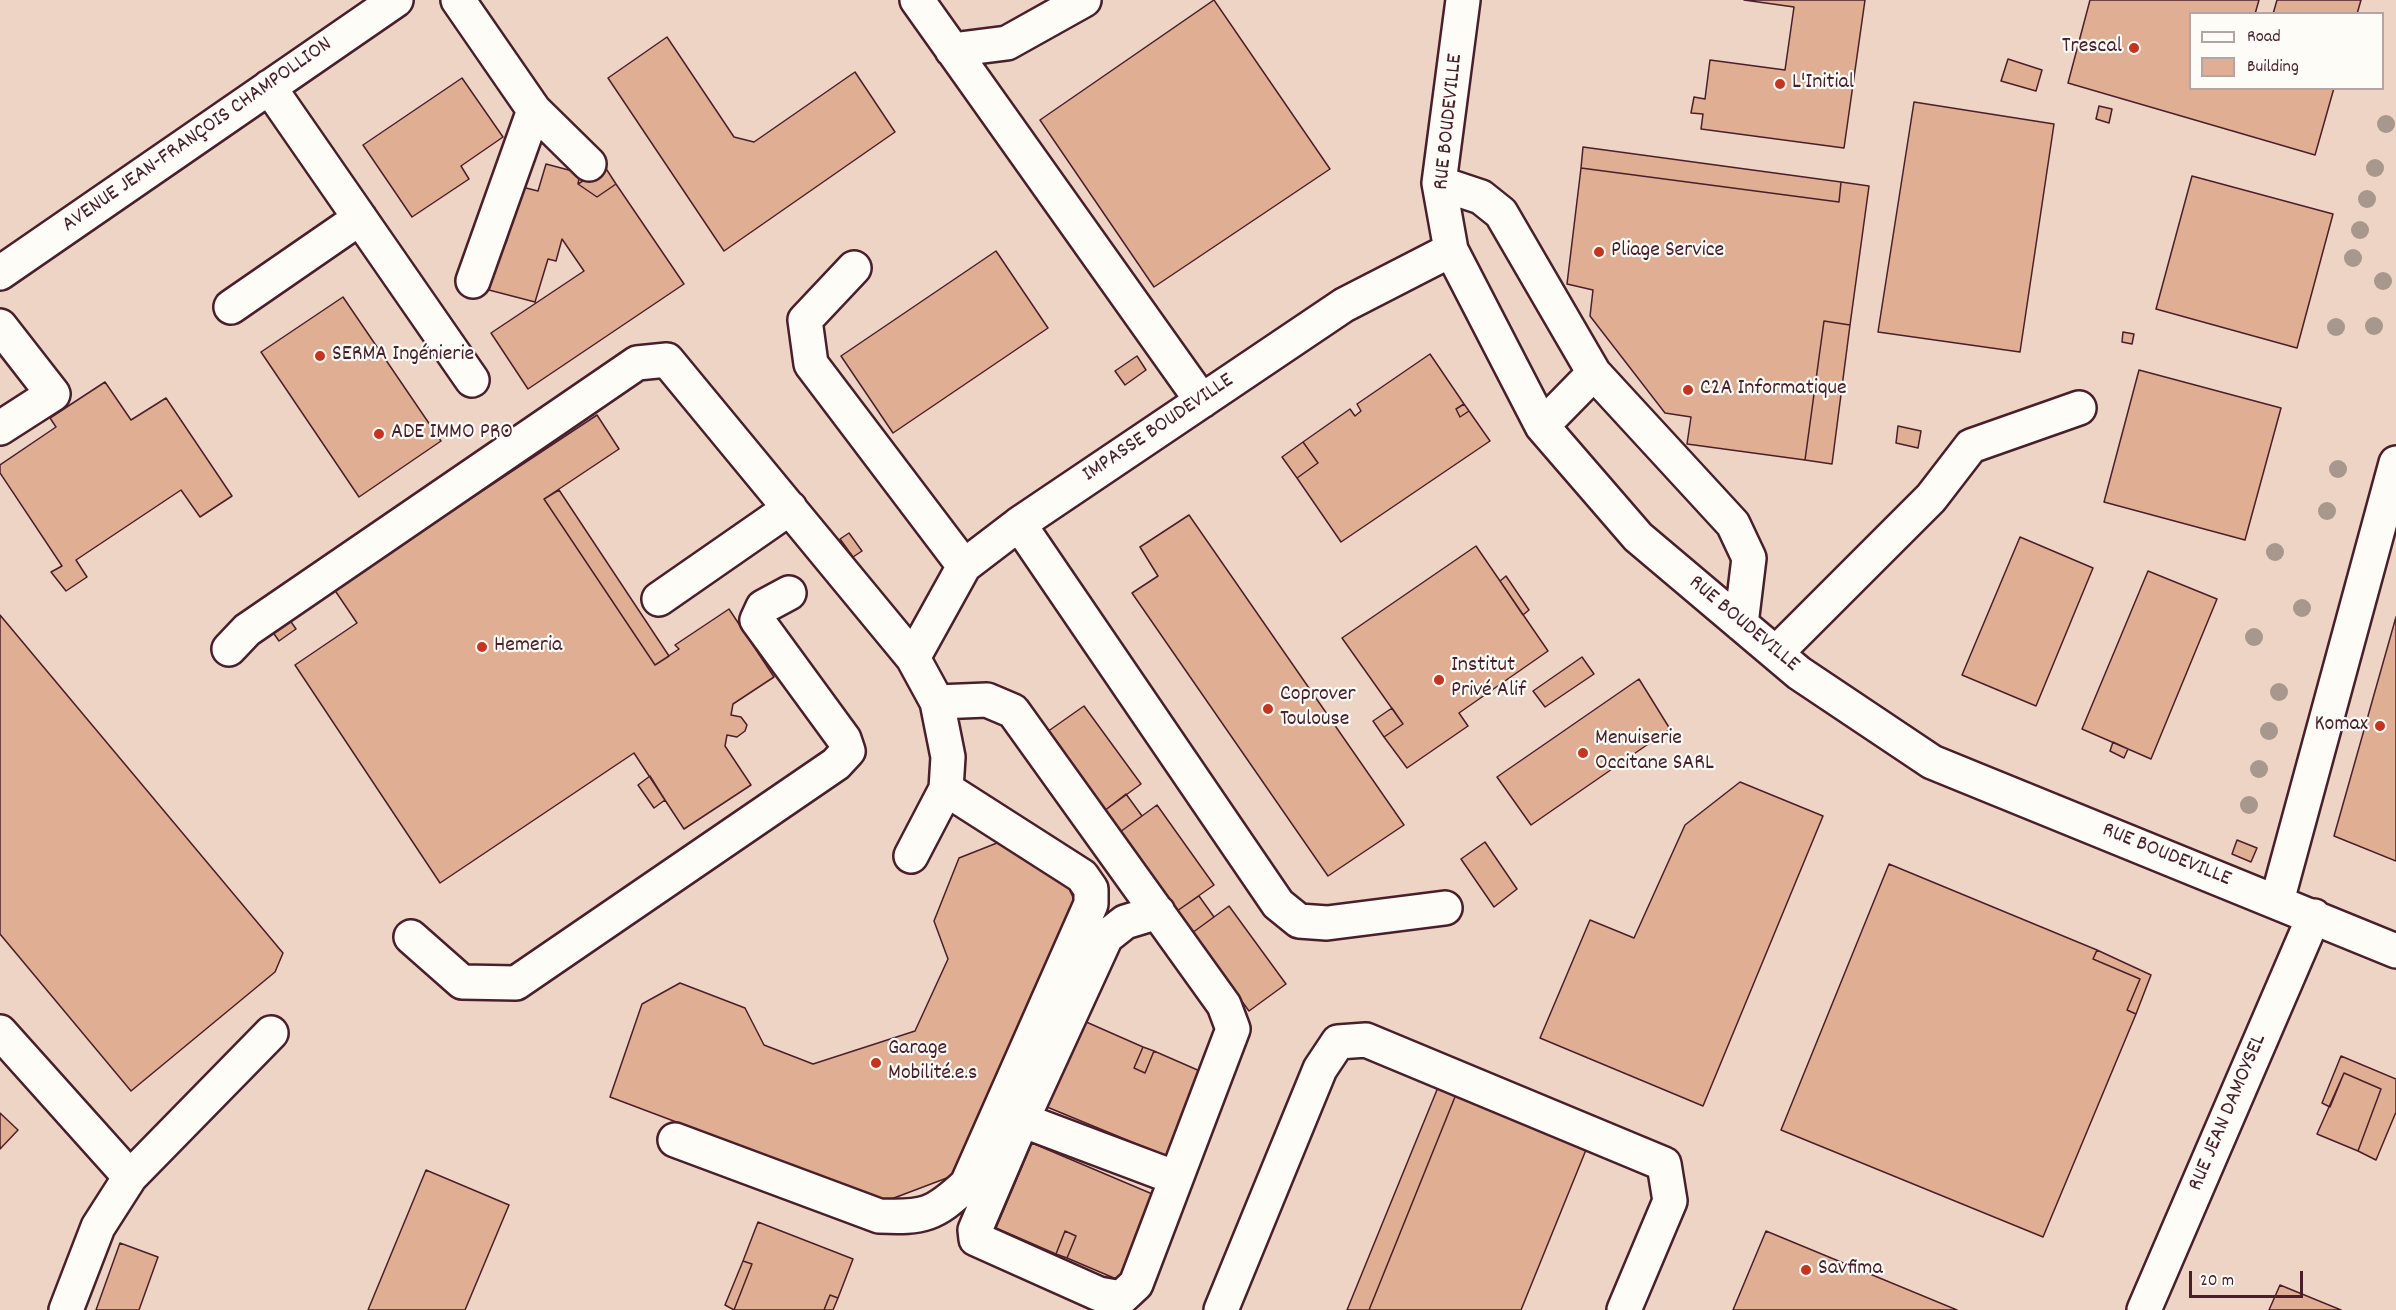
<!DOCTYPE html>
<meta charset="utf-8">
<style>
body{margin:0}
#map{position:relative;width:2396px;height:1310px;overflow:hidden;background:#f4e5d9;font-family:Dekko,sans-serif}
canvas{display:block}
.legend{position:absolute;left:2189px;top:12px;width:195px;height:78px;box-sizing:border-box;background:#fdfcf7;border:2px solid #b5a4a5;margin:0;padding:8px 10px;list-style:none;font-size:18px;color:#4a1f2b}
.legend li{display:flex;align-items:center;gap:12px;height:30px}
.legend b{width:30px;border:2px solid #b5a4a5}
.scale{position:absolute;left:2189px;top:1271px;width:114px;height:27px;box-sizing:border-box;border:3px solid #4a1f2b;border-top:0;padding-left:8px;font-size:18px;line-height:21px;white-space:nowrap;color:#4a1f2b;-webkit-text-stroke:4px #fdfcf7;paint-order:stroke}
</style>
<div id="map">
<canvas width="2396" height="1310"></canvas>
<ul class="legend">
<li><b style="height:8px;background:#fdfcf7"></b>Road</li>
<li><b style="height:16px;background:#e0ae92"></b>Building</li>
</ul>
<div class="scale">20 m</div>
</div>
<script>
const c = document.querySelector('canvas').getContext('2d');
c.lineJoin = 'round';
function paint(path, color) { c.fillStyle = color; c.fill(path, 'evenodd'); }
function stroke(path, color, width, dash) { c.strokeStyle = color; c.lineWidth = width; c.lineCap = dash ? 'butt' : 'round'; c.setLineDash(dash || []); c.stroke(path); }
function write(font, color, halo, rows, align = 'center') {
  c.font = font + ' Dekko,sans-serif'; c.lineWidth = 4.5; c.setLineDash([]); c.textBaseline = 'middle'; c.strokeStyle = halo; c.fillStyle = color; for (const [text, x, y, turn = 0] of rows) {
    c.save(); c.translate(x, y); c.rotate((+turn || 0) * Math.PI / 180); c.textAlign = isNaN(turn) ? turn : align; if (halo) c.strokeText(text, 0, 0); c.fillText(text, 0, 0); c.restore();
  }
}
paint(new Path2D(`
 M 0,0 L 2396,0 L 2396,1310 L 0,1310 ZM 2190,14 L 2382,14 L 2382,88 L 2190,88 Z`), '#eed4c4');
const building = new Path2D(`
 M 1214,0 L 1330,169 L 1154,287 L 1040,120 Z
 M 1744,0 L 1865,0 L 1844,148 L 1701,129 L 1703,114 L 1691,113 L 1694,97 L 1705,99 L 1710,60 L 1785,70 L 1794,7 Z
 M 2090,0 L 2259,0 L 2255,14 L 2190,14 L 2190,88 L 2334,88 L 2315,155 L 2068,83 Z
 M 2277,0 L 2361,0 L 2357,14 L 2273,14 Z
 M 667,37 L 734,137 L 754,142 L 855,72 L 895,132 L 724,251 L 608,78 Z
 M 2008,59 L 2042,70 L 2036,91 L 2001,81 Z
 M 462,78 L 503,137 L 461,166 L 469,179 L 412,217 L 363,145 Z
 M 1914,102 L 2054,124 L 2020,352 L 1878,332 Z
 M 2099,106 L 2112,109 L 2109,123 L 2096,119 Z
 M 1583,147 L 1841,182 L 1839,202 L 1581,168 Z
 M 546,164 L 580,173 L 578,184 L 597,197 L 616,184 L 684,284 L 528,389 L 491,333 L 584,271 L 562,239 L 556,261 L 548,259 L 535,302 L 489,290 L 502,241 L 506,243 L 522,187 L 538,191 Z
 M 605,167 L 616,184 L 597,197 L 578,184 Z
 M 1581,168 L 1839,202 L 1841,182 L 1869,186 L 1850,325 L 1824,321 L 1805,460 L 1687,444 L 1691,417 L 1665,413 L 1590,316 L 1593,290 L 1567,284 Z
 M 2192,176 L 2333,214 L 2297,348 L 2156,309 Z
 M 996,251 L 1048,328 L 893,433 L 841,356 Z
 M 343,297 L 441,441 L 359,497 L 261,352 Z
 M 1824,321 L 1850,325 L 1832,464 L 1805,460 Z
 M 2123,332 L 2134,334 L 2132,344 L 2122,342 Z
 M 1430,354 L 1464,404 L 1456,409 L 1460,417 L 1469,411 L 1490,441 L 1341,542 L 1297,478 L 1318,463 L 1303,442 L 1350,409 L 1355,416 L 1361,411 L 1357,404 Z
 M 1137,356 L 1146,370 L 1125,385 L 1115,371 Z
 M 2139,370 L 2281,408 L 2245,540 L 2104,502 Z
 M 105,382 L 131,420 L 166,398 L 232,496 L 200,517 L 181,490 L 76,560 L 87,577 L 66,591 L 51,572 L 62,566 L 0,473 L 0,465 L 56,427 L 50,418 Z
 M 1464,404 L 1469,411 L 1460,417 L 1456,409 Z
 M 597,415 L 619,449 L 544,499 L 655,665 L 679,649 L 675,645 L 729,609 L 774,677 L 733,704 L 731,715 L 741,717 L 747,725 L 745,731 L 737,737 L 727,735 L 725,746 L 751,785 L 684,829 L 634,753 L 440,883 L 295,665 L 357,623 L 334,589 Z
 M 1898,426 L 1921,431 L 1918,448 L 1896,443 Z
 M 1303,442 L 1318,463 L 1297,478 L 1282,457 Z
 M 559,490 L 669,656 L 655,665 L 544,499 Z
 M 1189,515 L 1404,825 L 1328,876 L 1132,593 L 1158,576 L 1140,547 Z
 M 849,533 L 862,551 L 853,557 L 840,539 Z
 M 2020,537 L 2093,568 L 2036,706 L 1962,675 Z
 M 1476,546 L 1548,651 L 1459,713 L 1468,726 L 1407,768 L 1384,737 L 1403,724 L 1342,638 Z
 M 2148,571 L 2217,599 L 2151,759 L 2082,729 Z
 M 1506,576 L 1529,610 L 1523,615 L 1500,581 Z
 M 0,615 L 283,953 L 275,972 L 131,1091 L 0,934 Z
 M 2396,617 L 2396,861 L 2334,836 Z
 M 289,619 L 296,629 L 279,641 L 272,631 Z
 M 1582,657 L 1594,674 L 1545,707 L 1533,691 Z
 M 1639,679 L 1670,729 L 1531,825 L 1497,777 Z
 M 1084,706 L 1141,784 L 1104,811 L 1047,732 Z
 M 1392,708 L 1403,724 L 1384,737 L 1373,721 Z
 M 2113,742 L 2128,749 L 2124,758 L 2110,751 Z
 M 650,776 L 665,800 L 654,808 L 638,785 Z
 M 1740,782 L 1823,816 L 1703,1106 L 1540,1038 L 1590,920 L 1634,938 L 1685,825 Z
 M 1126,794 L 1142,816 L 1120,832 L 1104,811 Z
 M 1157,805 L 1214,885 L 1177,911 L 1120,832 Z
 M 2237,840 L 2257,848 L 2251,862 L 2232,854 Z
 M 1485,842 L 1517,889 L 1494,907 L 1461,859 Z
 M 997,843 L 1060,869 L 1077,906 L 960,1173 L 886,1201 L 610,1097 L 642,1004 L 680,983 L 745,1008 L 764,1045 L 813,1064 L 915,1031 L 948,959 L 934,921 L 959,858 Z
 M 1889,864 L 2097,950 L 2093,959 L 2140,979 L 2127,1010 L 2136,1014 L 2043,1237 L 1781,1130 Z
 M 1199,896 L 1214,917 L 1192,933 L 1177,911 Z
 M 1229,906 L 1286,984 L 1249,1011 L 1192,933 Z
 M 2097,950 L 2151,975 L 2136,1014 L 2127,1010 L 2140,979 L 2093,959 Z
 M 1084,1021 L 1143,1047 L 1134,1068 L 1145,1073 L 1154,1051 L 1209,1075 L 1173,1159 L 1047,1107 Z
 M 1143,1047 L 1154,1051 L 1145,1073 L 1134,1068 Z
 M 2341,1056 L 2396,1079 L 2396,1112 L 2376,1160 L 2358,1151 L 2381,1089 L 2344,1073 L 2330,1107 L 2322,1103 Z
 M 2344,1073 L 2381,1089 L 2358,1151 L 2317,1134 Z
 M 1441,1080 L 1459,1087 L 1369,1310 L 1347,1310 Z
 M 1459,1087 L 1590,1140 L 1521,1310 L 1369,1310 Z
 M 0,1113 L 18,1130 L 0,1149 Z
 M 1032,1143 L 1157,1196 L 1121,1281 L 1067,1258 L 1076,1236 L 1065,1231 L 1056,1254 L 996,1228 Z
 M 426,1170 L 509,1205 L 465,1310 L 368,1310 Z
 M 758,1222 L 853,1259 L 838,1298 L 830,1295 L 824,1310 L 734,1310 L 752,1264 L 743,1261 Z
 M 1065,1231 L 1076,1236 L 1067,1258 L 1056,1254 Z
 M 1766,1231 L 1957,1310 L 1733,1310 Z
 M 120,1243 L 158,1257 L 139,1310 L 96,1310 Z
 M 743,1261 L 752,1264 L 734,1310 L 725,1305 Z
 M 2280,1285 L 2341,1310 L 2269,1310 Z
 M 830,1295 L 838,1298 L 833,1310 L 824,1310 Z`);
paint(building, '#e0ae92');
stroke(building, '#4a1f2b', 1.5);
const minor = new Path2D(`
 M 458,0 L 534,110 L 589,164
 M 917,0 L 1202,401
 M 1463,0 L 1439,183 L 1451,250 L 1542,426 L 1638,537 L 1799,673 L 1932,762 L 2396,951
 M 952,50 L 1007,43 L 1084,0
 M 269,87 L 472,380
 M 1439,183 L 1481,197 L 1501,213 L 1594,373 L 1733,524 L 1749,558 L 1741,624
 M 854,268 L 805,320 L 811,364 L 964,566
 M 0,273 L 396,0
 M 473,281 L 534,110
 M 231,307 L 360,218
 M 0,326 L 53,394 L 0,428
 M 1542,426 L 1594,373
 M 1019,524 L 1278,904 L 1299,921 L 1327,923 L 1445,908
 M 659,599 L 790,508
 M 229,649 L 247,630 L 637,363 L 667,360 L 913,658 L 937,702 L 948,757 L 946,789 L 911,856
 M 1776,653 L 1931,498 L 1971,446 L 2079,408
 M 913,658 L 964,566 L 1019,524 L 1344,305 L 1451,250
 M 937,702 L 987,700 L 1013,711 L 1224,1005 L 1233,1029 L 1136,1284 L 1121,1298 L 1099,1294 L 976,1239 L 975,1230 L 1022,1120 L 1106,937 L 1125,922 L 1158,912
 M 2277,901 L 2396,463
 M 411,937 L 462,982 L 516,983 L 836,764 L 848,751 L 844,739 L 757,620 L 763,607 L 789,593
 M 0,1032 L 130,1177
 M 1022,1120 L 1176,1178
 M 675,1140 L 879,1216 C 924,1218 934,1215 967,1184 L 1091,904 L 1091,889 L 1082,876 L 946,789
 M 66,1310 L 98,1227 L 130,1177 L 271,1033
 M 1221,1310 L 1320,1069 L 1338,1042 L 1366,1040 L 1664,1164 L 1670,1201 L 1624,1310
 M 2144,1310 L 2314,916`);
stroke(minor, '#4a1f2b', 38);
stroke(minor, '#fdfcf7', 33);
c.fillStyle = '#a7978c';
for (const [x, y] of [
 [2386,124],
 [2375,168],
 [2367,199],
 [2360,230],
 [2353,258],
 [2383,281],
 [2374,326],
 [2336,327],
 [2338,469],
 [2327,511],
 [2275,552],
 [2302,608],
 [2254,637],
 [2279,692],
 [2269,731],
 [2259,769],
 [2249,805]
]) { c.beginPath(); c.arc(x, y, 9, 0, 2 * Math.PI); c.fill(); }
for (const [x, y, r, color] of [
 [2134,48,6,"#c8321e"],
 [1780,84,6,"#c8321e"],
 [1599,252,6,"#c8321e"],
 [320,356,6,"#c8321e"],
 [1688,390,6,"#c8321e"],
 [379,434,6,"#c8321e"],
 [482,647,6,"#c8321e"],
 [1439,680,6,"#c8321e"],
 [1268,709,6,"#c8321e"],
 [2380,726,6,"#c8321e"],
 [1583,753,6,"#c8321e"],
 [876,1063,6,"#c8321e"],
 [1806,1270,6,"#c8321e"]
]) { const dot = new Path2D(); dot.arc(x, y, r, 0, 2 * Math.PI); c.fillStyle = color; c.fill(dot); stroke(dot, '#fdfcf7', 2); }
write('22px', '#4a1f2b', '#fdfcf7', [
 ["Trescal",2122,48,"right"],
 ["L'Initial",1792,84],
 ["Pliage Service",1611,252],
 ["SERMA Ingénierie",332,356],
 ["C2A Informatique",1700,390],
 ["ADE IMMO PRO",391,434],
 ["Hemeria",494,647],
 ["Institut",1451,667],
 ["Privé Alif",1451,692],
 ["Coprover",1280,696],
 ["Toulouse",1280,721],
 ["Komax",2368,726,"right"],
 ["Menuiserie",1595,740],
 ["Occitane SARL",1595,765],
 ["Garage",888,1050],
 ["Mobilité.e.s",888,1075],
 ["Savfima",1818,1270]
], 'left');
write('22px', '#4a1f2b', '#fdfcf7', [
 ["RUE BOUDEVILLE",1450,122,-84],
 ["AVENUE JEAN-FRANÇOIS CHAMPOLLION",198,136,-35],
 ["IMPASSE BOUDEVILLE",1159,429,-34],
 ["RUE BOUDEVILLE",1743,625,40],
 ["RUE BOUDEVILLE",2166,856,22],
 ["RUE JEAN DAMOYSEL",2229,1113,-67]
]);
</script>
